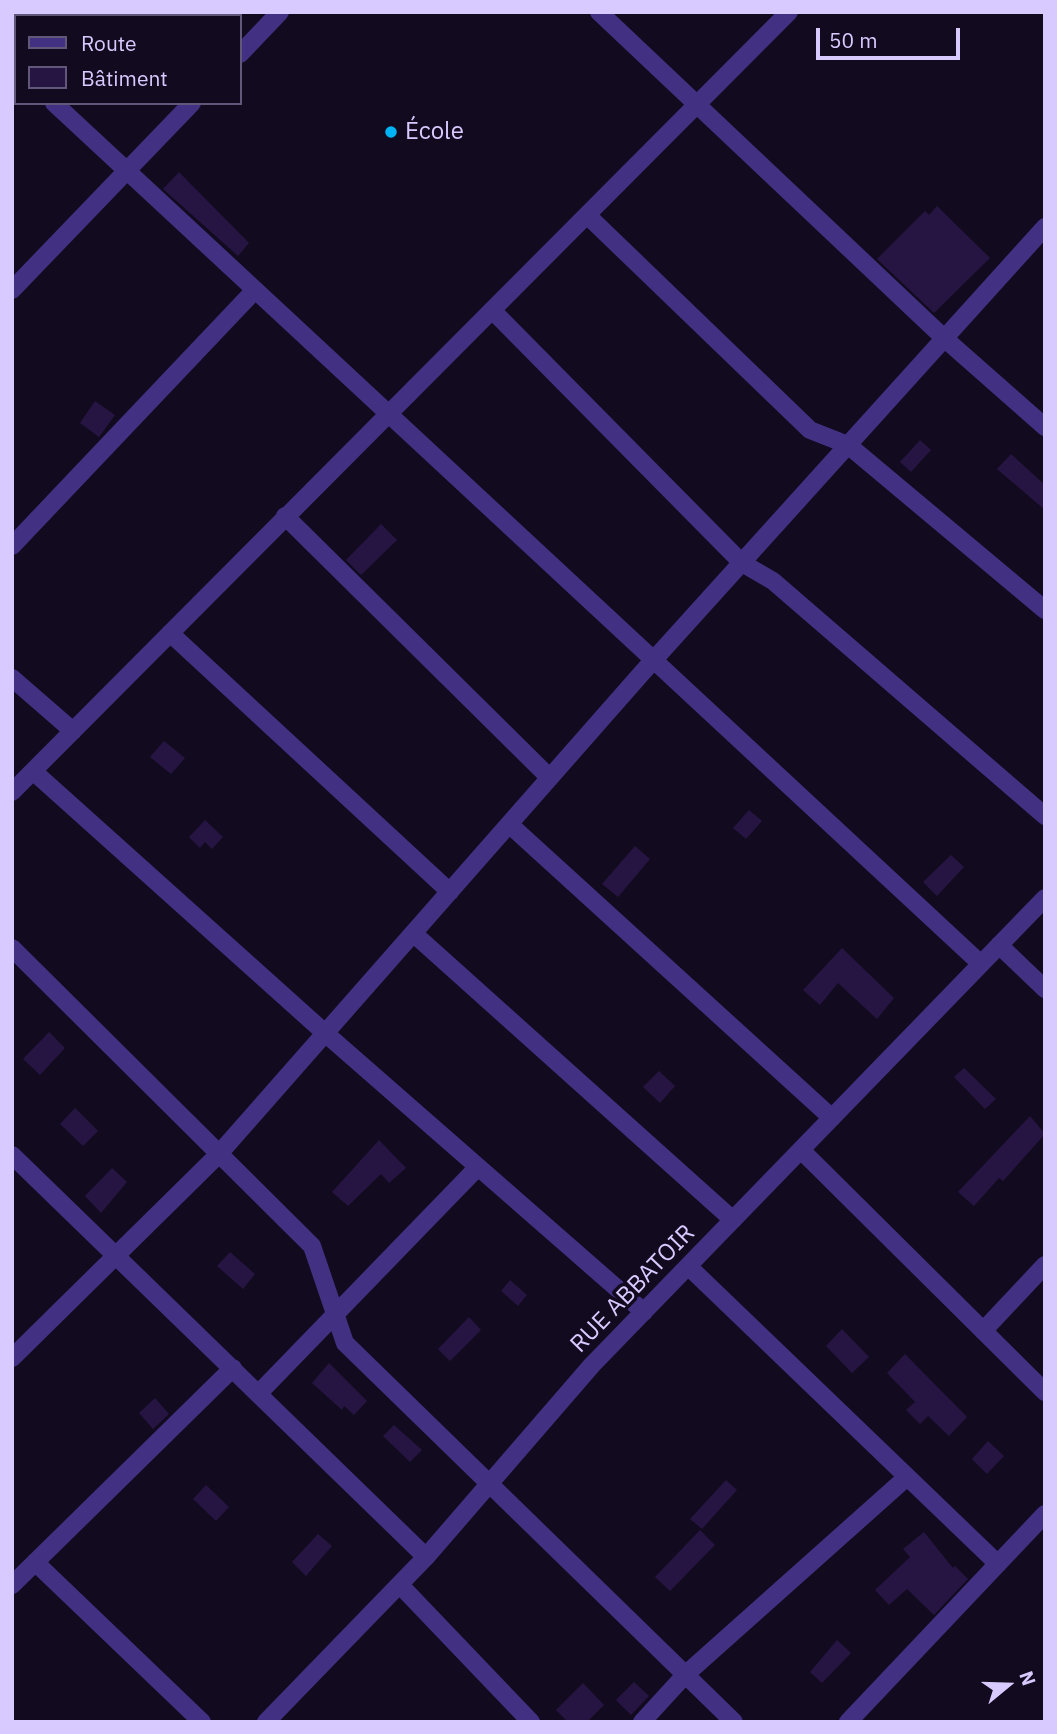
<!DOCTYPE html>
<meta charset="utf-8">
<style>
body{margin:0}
#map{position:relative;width:1057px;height:1734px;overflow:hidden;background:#120b1f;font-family:"IBM Plex Sans",sans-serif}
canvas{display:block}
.frame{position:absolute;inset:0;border:14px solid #d8c9ff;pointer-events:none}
.legend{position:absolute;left:14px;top:14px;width:228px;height:91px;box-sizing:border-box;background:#120b1f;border:2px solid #615779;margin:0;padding:9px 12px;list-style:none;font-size:21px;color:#d8c9ff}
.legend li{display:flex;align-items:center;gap:14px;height:35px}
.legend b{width:35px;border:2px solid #615779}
.north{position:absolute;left:973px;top:1650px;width:70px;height:70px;-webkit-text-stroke:5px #120b1f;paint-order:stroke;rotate:71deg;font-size:19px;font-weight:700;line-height:28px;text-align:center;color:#d8c9ff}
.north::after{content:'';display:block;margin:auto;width:24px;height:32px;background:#d8c9ff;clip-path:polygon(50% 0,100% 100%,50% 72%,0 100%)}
.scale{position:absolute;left:816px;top:28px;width:144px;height:32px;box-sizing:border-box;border:4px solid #d8c9ff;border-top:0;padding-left:9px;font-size:21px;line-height:24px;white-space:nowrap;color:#d8c9ff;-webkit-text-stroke:5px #120b1f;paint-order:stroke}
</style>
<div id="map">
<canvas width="1057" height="1734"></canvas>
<div class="frame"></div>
<ul class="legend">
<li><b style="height:9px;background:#423183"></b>Route</li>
<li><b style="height:19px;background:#261542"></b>Bâtiment</li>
</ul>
<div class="north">N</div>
<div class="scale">50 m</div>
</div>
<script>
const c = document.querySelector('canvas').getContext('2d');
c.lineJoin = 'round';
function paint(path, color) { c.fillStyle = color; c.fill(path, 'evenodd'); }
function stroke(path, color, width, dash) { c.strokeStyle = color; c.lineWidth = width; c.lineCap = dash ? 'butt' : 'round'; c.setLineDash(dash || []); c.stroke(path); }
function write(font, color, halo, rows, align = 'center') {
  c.font = font + ' "IBM Plex Sans",sans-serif'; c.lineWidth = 7; c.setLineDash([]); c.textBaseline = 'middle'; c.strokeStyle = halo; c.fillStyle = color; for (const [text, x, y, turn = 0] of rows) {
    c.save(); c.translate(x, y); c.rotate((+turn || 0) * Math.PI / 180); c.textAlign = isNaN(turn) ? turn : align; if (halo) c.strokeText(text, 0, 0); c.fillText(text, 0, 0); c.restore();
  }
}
paint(new Path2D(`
 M 179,172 L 249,243 L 238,256 L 163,189 Z
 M 937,206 L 990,258 L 934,313 L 877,259 L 925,211 L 929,215 Z
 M 95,401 L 115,415 L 99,437 L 80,423 Z
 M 920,440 L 931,450 L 911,472 L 900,462 Z
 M 1011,454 L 1045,485 L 1045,510 L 997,469 Z
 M 381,524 L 397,540 L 361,575 L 346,560 Z
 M 164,741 L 185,758 L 171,774 L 150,757 Z
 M 749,810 L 762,821 L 746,839 L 733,828 Z
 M 205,820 L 223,837 L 212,849 L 205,842 L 200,848 L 189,837 Z
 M 635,846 L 650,859 L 618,897 L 602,884 Z
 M 951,855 L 964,867 L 937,896 L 923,882 Z
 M 842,948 L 894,998 L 877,1019 L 838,983 L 820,1005 L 803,990 Z
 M 49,1032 L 65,1048 L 40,1075 L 23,1059 Z
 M 964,1068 L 996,1099 L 985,1109 L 954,1077 Z
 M 659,1071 L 675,1086 L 660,1103 L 643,1087 Z
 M 75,1108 L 98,1131 L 83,1146 L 60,1124 Z
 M 1030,1116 L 1045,1134 L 1003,1181 L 999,1178 L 974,1206 L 958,1192 Z
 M 379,1140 L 406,1168 L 389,1183 L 381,1174 L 348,1206 L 332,1192 Z
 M 112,1168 L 127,1182 L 101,1213 L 85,1196 Z
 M 230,1252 L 255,1274 L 243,1289 L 217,1266 Z
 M 510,1280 L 527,1295 L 518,1306 L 501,1291 Z
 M 469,1317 L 481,1330 L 450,1361 L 438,1349 Z
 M 842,1329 L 869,1357 L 852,1373 L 826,1346 Z
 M 905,1354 L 967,1417 L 949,1436 L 928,1416 L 920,1424 L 906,1410 L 915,1402 L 887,1373 Z
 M 329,1363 L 367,1401 L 354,1415 L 344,1406 L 342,1410 L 312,1383 Z
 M 155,1398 L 169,1414 L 153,1429 L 139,1413 Z
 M 394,1425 L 422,1450 L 410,1462 L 383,1436 Z
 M 988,1441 L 1004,1456 L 987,1474 L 972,1459 Z
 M 726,1480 L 737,1490 L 702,1529 L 690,1519 Z
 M 206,1485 L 229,1507 L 216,1521 L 193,1499 Z
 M 700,1530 L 715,1545 L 670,1591 L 655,1577 Z
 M 924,1532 L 953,1568 L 955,1566 L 968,1579 L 934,1615 L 907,1589 L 889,1605 L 875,1590 L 910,1557 L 903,1549 Z
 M 318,1534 L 332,1546 L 306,1576 L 292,1562 Z
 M 837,1640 L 851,1653 L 822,1683 L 810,1672 Z
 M 634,1682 L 649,1696 L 631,1715 L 616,1700 Z
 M 583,1683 L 604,1705 L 587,1722 L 568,1722 L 556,1710 Z`), '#261542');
stroke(new Path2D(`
 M 599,12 L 944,338 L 1045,427
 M 240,54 L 280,12
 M 12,65 L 16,68
 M 54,103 L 981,964
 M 587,215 L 810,430 L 848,445 L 1045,610
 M 12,290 L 192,103
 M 492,310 L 742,563 L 773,581 L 1045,816
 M 285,516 L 550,778
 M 12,546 L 255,290
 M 170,633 L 450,892
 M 12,678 L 73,731
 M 33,771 L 325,1033 L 644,1312
 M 12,792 L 789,12
 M 509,824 L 832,1118
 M 413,933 L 733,1220
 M 999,945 L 1045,989
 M 12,948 L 312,1246 L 345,1343 L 734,1722
 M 801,1150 L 1045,1392
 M 12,1155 L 426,1557
 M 688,1266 L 998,1564
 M 983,1331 L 1045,1265
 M 12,1358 L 218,1155 L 641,674 L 1045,227
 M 259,1393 L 478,1167
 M 35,1562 L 202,1722
 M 12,1585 L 233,1368
 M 400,1585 L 531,1722
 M 266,1722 L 426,1557 L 592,1365 L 1045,898
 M 642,1722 L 685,1675 L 907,1477
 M 848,1722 L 1045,1514`), '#423183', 18);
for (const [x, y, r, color] of [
 [391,132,7,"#00b3f4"]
]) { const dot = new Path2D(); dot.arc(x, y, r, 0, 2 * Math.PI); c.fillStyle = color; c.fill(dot); stroke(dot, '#120b1f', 2.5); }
write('24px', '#d8c9ff', '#120b1f', [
 ["École",405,132]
], 'left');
write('24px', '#d8c9ff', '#120b1f', [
 ["RUE ABBATOIR",633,1289,-46]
]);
</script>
